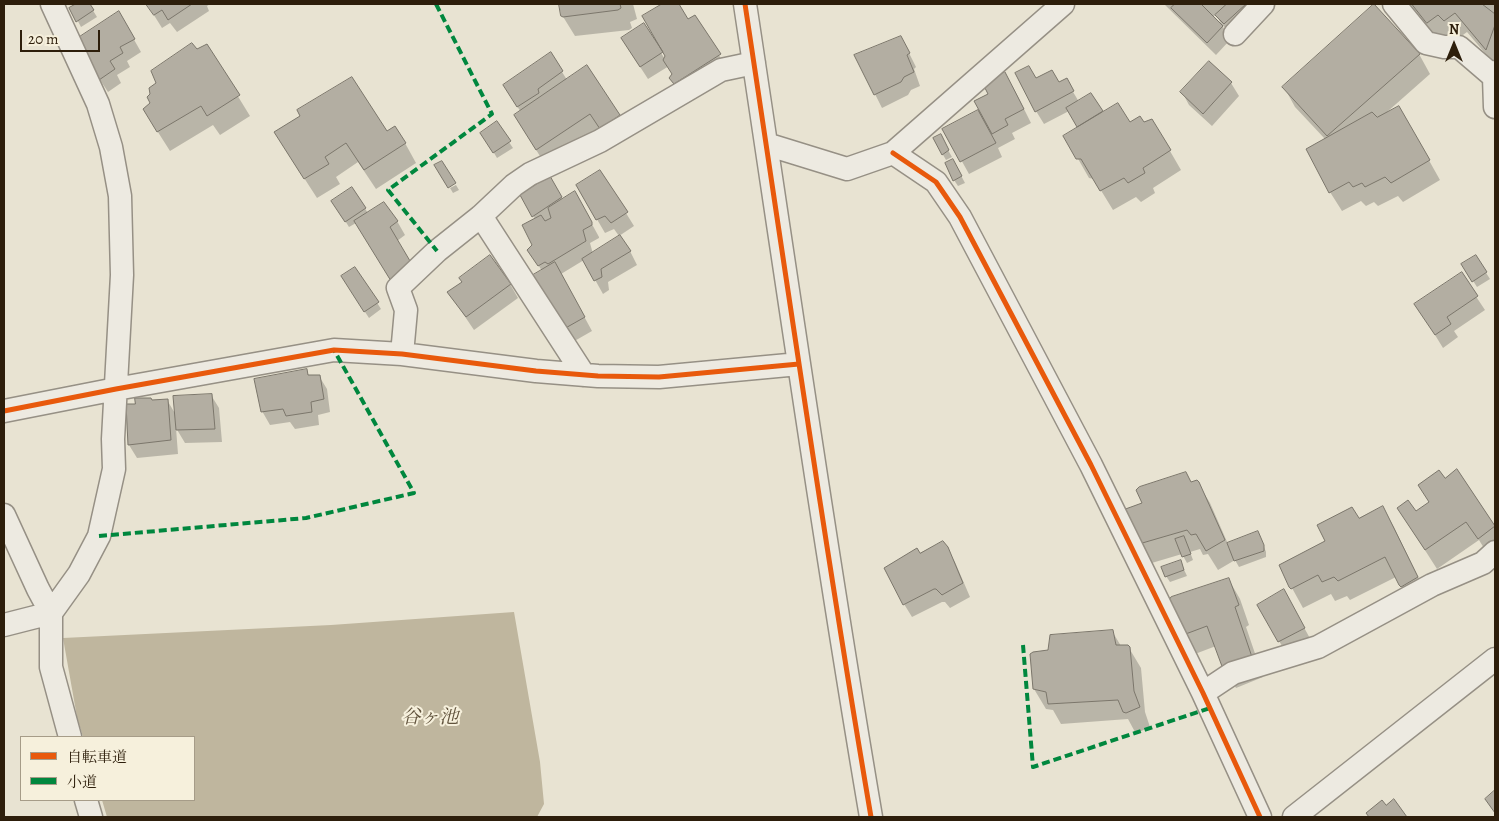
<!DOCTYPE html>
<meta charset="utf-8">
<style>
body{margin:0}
#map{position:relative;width:1499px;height:821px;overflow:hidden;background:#e8e3d2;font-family:Alegreya,"Noto Serif JP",serif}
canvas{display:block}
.frame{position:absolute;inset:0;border:5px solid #2d1e0b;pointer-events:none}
.legend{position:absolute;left:20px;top:736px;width:175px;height:65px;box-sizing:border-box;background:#f6f0dc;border:1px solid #a69c88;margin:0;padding:6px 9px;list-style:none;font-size:15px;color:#2d1e0b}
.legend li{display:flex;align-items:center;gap:10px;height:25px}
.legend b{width:25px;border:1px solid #a69c88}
.north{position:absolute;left:1429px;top:20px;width:50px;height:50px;-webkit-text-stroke:4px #f6f0dc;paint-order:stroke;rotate:0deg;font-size:14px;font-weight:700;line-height:20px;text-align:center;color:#2d1e0b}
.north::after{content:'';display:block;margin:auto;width:18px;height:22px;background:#2d1e0b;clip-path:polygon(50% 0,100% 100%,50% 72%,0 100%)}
.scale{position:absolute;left:20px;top:30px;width:80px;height:22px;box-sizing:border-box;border:2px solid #2d1e0b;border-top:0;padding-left:6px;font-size:15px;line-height:18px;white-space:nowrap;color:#2d1e0b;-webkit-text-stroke:4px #f6f0dc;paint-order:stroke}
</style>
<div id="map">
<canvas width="1499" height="821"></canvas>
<div class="frame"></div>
<ul class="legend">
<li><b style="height:6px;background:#e8590c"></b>自転車道</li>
<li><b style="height:6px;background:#00873e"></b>小道</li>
</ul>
<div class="north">N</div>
<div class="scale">20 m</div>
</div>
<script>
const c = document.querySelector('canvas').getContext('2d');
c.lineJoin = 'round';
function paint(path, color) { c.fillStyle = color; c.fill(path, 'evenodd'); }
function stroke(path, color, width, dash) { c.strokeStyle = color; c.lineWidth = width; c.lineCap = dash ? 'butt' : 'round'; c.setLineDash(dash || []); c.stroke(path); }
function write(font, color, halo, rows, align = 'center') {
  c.font = font + ' Alegreya,"Noto Serif JP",serif'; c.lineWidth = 4; c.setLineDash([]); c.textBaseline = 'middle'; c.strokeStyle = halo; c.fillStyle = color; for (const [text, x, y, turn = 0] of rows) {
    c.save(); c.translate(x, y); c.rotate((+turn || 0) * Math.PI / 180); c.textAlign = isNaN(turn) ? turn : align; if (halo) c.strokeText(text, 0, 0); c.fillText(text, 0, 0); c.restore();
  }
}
paint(new Path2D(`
 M 514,612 L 540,762 L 544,804 L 537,817 L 107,817 L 102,800 L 194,800 L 194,737 L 83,737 L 77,717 L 63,638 L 331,625 Z`), '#bfb69e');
paint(new Path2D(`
 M 78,4 L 89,4 L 97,17 L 81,27 L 71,8 Z
 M 147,4 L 210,4 L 207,6 L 209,11 L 177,32 L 170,23 L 162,28 Z
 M 560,4 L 633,4 L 637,19 L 630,22 L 632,28 L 629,30 L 575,36 L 562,15 Z
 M 664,4 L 677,4 L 688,20 L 695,16 L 731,75 L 682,98 L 671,78 L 673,75 L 669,66 L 648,79 L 622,39 L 661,53 L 665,59 L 667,56 L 644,16 Z
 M 1164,4 L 1255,4 L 1228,30 L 1221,24 L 1216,14 L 1213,17 L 1222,25 L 1230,40 L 1216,55 Z
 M 1409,4 L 1495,4 L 1495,65 L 1467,32 L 1456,40 L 1450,34 L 1439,42 Z
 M 119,13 L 141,52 L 127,61 L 130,67 L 117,75 L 121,83 L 108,92 L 89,63 Z
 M 207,46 L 250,116 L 220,135 L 213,125 L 170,151 L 156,129 L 152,103 L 197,50 Z
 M 908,51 L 916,67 L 914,69 L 920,86 L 911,90 L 908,95 L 882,108 L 875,94 Z
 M 551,54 L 567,80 L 619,116 L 631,135 L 612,147 L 602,133 L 548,169 L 515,116 L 521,112 L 512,99 Z
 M 1419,54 L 1430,74 L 1387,112 L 1399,107 L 1440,180 L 1403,202 L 1398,196 L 1378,206 L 1374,202 L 1366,206 L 1361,201 L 1342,211 L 1330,192 L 1325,139 L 1295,107 L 1284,87 Z
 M 1209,62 L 1231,83 L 1239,96 L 1212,126 L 1189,105 L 1182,92 Z
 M 1036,80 L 1058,84 L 1066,80 L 1079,102 L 1091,95 L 1103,114 L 1129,124 L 1144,124 L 1152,120 L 1181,170 L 1153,188 L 1155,193 L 1141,202 L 1136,197 L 1113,210 L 1094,179 L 1089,178 L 1065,136 L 1079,128 L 1069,111 L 1044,124 L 1036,111 Z
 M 1013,87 L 1031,123 L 1012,133 L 1015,139 L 998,148 L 1002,157 L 969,174 L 944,129 L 980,110 L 989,94 Z
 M 496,123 L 513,148 L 497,158 L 482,133 Z
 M 275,133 L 387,133 L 405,143 L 416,163 L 376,189 L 358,162 L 336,177 L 340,184 L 317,198 Z
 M 940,136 L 952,157 L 946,160 L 934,139 Z
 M 956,166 L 965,183 L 958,186 L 954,180 Z
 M 600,171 L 634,226 L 619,236 L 614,229 L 605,233 L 577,185 Z
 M 550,178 L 563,200 L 582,206 L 599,237 L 599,238 L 590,243 L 593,254 L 630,251 L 637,265 L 608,282 L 609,290 L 603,294 L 584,260 L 561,274 L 592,331 L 571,343 L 542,271 L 529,250 L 533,245 L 535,219 L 522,196 Z
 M 456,185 L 459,190 L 453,193 L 450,188 Z
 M 352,189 L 368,213 L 397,221 L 405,235 L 397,241 L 356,223 L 349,227 L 337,208 Z
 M 490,256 L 510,284 L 518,298 L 474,330 L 449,293 L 463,282 Z
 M 1476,257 L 1490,279 L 1477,287 L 1463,265 Z
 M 355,268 L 381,309 L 369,318 L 346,283 Z
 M 1461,274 L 1485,310 L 1454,331 L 1458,337 L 1443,348 L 1416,304 Z
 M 306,371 L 309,376 L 319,376 L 327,389 L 330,412 L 318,415 L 319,425 L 295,429 L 290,422 L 270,425 L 262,411 Z
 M 211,395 L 219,408 L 222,442 L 185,443 L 176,428 L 178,454 L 137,458 L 129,445 L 127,405 L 152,401 L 167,400 L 176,415 Z
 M 1457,470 L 1495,528 L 1495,554 L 1490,558 L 1479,540 L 1437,569 L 1398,508 L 1416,512 L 1430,503 L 1445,480 Z
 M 1198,483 L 1210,503 L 1228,544 L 1261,539 L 1266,552 L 1266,557 L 1239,567 L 1235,560 L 1218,570 L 1208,554 L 1203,555 L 1200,549 L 1190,552 L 1193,560 L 1187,563 L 1182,554 L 1145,565 L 1133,545 L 1191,484 Z
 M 1383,508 L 1394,527 L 1428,597 L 1412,605 L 1396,577 L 1350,600 L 1347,596 L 1335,601 L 1331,594 L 1303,608 L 1292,588 L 1327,541 Z
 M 947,548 L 955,562 L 970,597 L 950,608 L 945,602 L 942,602 L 912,617 L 904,604 L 920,555 Z
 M 1180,561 L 1187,576 L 1170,582 L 1166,576 Z
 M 1229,580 L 1240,599 L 1249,625 L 1246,627 L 1263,677 L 1236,688 L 1225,669 L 1216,646 L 1195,654 L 1184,634 Z
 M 1291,604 L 1312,642 L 1287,655 L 1259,605 Z
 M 1112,631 L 1121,646 L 1129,648 L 1141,668 L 1145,712 L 1150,727 L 1137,733 L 1135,732 L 1128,719 L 1061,724 L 1053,710 L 1046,709 L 1034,689 L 1050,652 Z`), '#0003');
const building = new Path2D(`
 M 76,4 L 90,4 L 94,10 L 76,22 L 69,8 Z
 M 146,4 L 192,4 L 168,20 L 162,10 L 154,15 Z
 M 559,4 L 620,4 L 621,8 L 618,10 L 563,17 L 561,16 Z
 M 662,4 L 679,4 L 688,19 L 695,15 L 721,54 L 674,84 L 669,78 L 672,74 L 663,60 L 665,56 L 642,16 Z
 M 1175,4 L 1201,4 L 1223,26 L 1207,43 L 1171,8 Z
 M 1227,4 L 1246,4 L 1224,24 L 1215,15 Z
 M 1374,4 L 1420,54 L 1327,136 L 1282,87 Z
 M 1412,4 L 1482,4 L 1495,14 L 1495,25 L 1486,50 L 1455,13 L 1444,21 L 1438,15 L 1427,23 Z
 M 119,11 L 135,39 L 120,47 L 123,53 L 110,61 L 115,69 L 99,80 L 78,38 Z
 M 644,23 L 663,52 L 640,67 L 621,38 Z
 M 901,36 L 910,53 L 907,55 L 914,72 L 904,77 L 901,82 L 874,95 L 854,55 Z
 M 192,43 L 197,49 L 207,44 L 240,95 L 207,116 L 201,106 L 157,132 L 143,109 L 150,103 L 147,97 L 150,94 L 149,88 L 156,83 L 151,71 Z
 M 551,52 L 563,71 L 538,89 L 539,93 L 517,107 L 503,85 Z
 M 1209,61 L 1232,82 L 1203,114 L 1180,92 Z
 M 587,65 L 620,115 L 600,129 L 590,114 L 536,150 L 514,115 Z
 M 1029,66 L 1036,78 L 1052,70 L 1059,82 L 1067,78 L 1074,91 L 1035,112 L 1015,73 Z
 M 1005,72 L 1024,109 L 1005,119 L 1008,125 L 992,134 L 974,101 L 988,94 L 983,84 Z
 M 352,77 L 387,131 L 395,126 L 406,143 L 364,170 L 346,143 L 325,157 L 329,164 L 304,179 L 274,132 L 300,116 L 297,110 Z
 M 1091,93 L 1103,111 L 1077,127 L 1066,108 Z
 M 1118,103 L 1130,122 L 1140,116 L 1144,122 L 1152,119 L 1171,150 L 1143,168 L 1145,173 L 1128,183 L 1124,178 L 1100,191 L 1081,159 L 1076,159 L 1063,136 Z
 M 1399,106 L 1430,160 L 1391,183 L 1385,177 L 1365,187 L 1362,183 L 1353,187 L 1349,182 L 1329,193 L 1306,149 L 1372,112 L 1377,117 Z
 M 978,110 L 996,143 L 960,162 L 942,129 Z
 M 497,121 L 511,141 L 493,153 L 480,133 Z
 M 941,134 L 949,150 L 942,155 L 933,138 Z
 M 953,159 L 962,176 L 953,181 L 945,163 Z
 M 442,161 L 456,183 L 448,188 L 434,165 Z
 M 600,170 L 628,212 L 611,223 L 605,216 L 596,220 L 576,185 Z
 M 550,176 L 562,197 L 532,217 L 520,195 Z
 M 352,187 L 366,208 L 345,222 L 331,201 Z
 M 575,191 L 592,222 L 592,225 L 583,230 L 586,241 L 548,264 L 545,262 L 538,266 L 527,250 L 532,245 L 522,225 L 541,215 L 545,221 L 551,218 L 548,208 Z
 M 384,202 L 398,221 L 390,227 L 413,266 L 391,281 L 354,221 Z
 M 620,235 L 631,251 L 601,269 L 602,277 L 594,281 L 582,259 Z
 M 490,255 L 511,284 L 466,317 L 447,292 L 462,282 L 459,278 Z
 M 1476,255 L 1487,272 L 1472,282 L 1461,264 Z
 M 555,262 L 585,317 L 562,330 L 533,275 Z
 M 355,267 L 379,302 L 364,312 L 341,276 Z
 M 1462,272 L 1478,296 L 1447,317 L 1451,324 L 1435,335 L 1414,304 Z
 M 307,369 L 308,375 L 320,375 L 324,399 L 311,402 L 312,412 L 286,416 L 283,409 L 261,412 L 254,379 Z
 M 212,394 L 215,429 L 176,430 L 173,396 Z
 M 135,398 L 151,398 L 152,400 L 168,399 L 171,440 L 128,445 L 126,404 L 135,404 Z
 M 1457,469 L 1495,526 L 1478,539 L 1466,522 L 1425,550 L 1397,508 L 1408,500 L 1416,511 L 1429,502 L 1418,485 L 1439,470 L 1445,478 Z
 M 1186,472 L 1191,482 L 1197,480 L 1199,482 L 1225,540 L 1206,551 L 1196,534 L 1191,535 L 1187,530 L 1132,546 L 1120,511 L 1142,503 L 1136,490 L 1139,487 Z
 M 1383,506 L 1418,577 L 1401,587 L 1399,585 L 1385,557 L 1338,581 L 1334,577 L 1322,582 L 1318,575 L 1291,589 L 1289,587 L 1279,565 L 1325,541 L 1317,525 L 1352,507 L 1359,518 Z
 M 1258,531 L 1264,545 L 1264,551 L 1234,561 L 1227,543 Z
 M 1184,536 L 1191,554 L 1182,557 L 1175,539 Z
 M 943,541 L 948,547 L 963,583 L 942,595 L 936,589 L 934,589 L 903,605 L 884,568 L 917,548 L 920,553 Z
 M 1181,560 L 1184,570 L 1165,577 L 1161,567 Z
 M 1229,578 L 1239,605 L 1235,607 L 1252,657 L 1223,669 L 1207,626 L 1183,635 L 1169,600 L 1171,597 Z
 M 1284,589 L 1305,628 L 1278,642 L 1257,605 Z
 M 1113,630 L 1116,645 L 1128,645 L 1130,647 L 1134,691 L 1140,707 L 1126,713 L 1123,712 L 1118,700 L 1048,704 L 1046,692 L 1033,689 L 1030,654 L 1033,652 L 1048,650 L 1050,635 Z
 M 1495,790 L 1495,813 L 1485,799 Z
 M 1394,799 L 1407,817 L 1369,817 L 1366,813 L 1382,800 L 1386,805 Z`);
paint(building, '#b3aea2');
stroke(building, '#7b766b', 1);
const street = new Path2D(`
 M 52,4 L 98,104 L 111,147 L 120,196 L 122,275 L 113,439 L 114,469 L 99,536 L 79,574 L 51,613 L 51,667 L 70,737
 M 745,4 C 786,275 825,547 871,817
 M 1394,4 L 1426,43 L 1444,47 L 1459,47 L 1494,77
 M 1235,34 L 1263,4
 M 1495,72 L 1494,77 L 1495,107
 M 766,144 L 847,169 L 893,153 L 1063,4
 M 893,153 L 936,182 L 960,217 L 1091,465 L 1203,693 L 1260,817
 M 481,216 L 584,375
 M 402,354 L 406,310 L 398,288 L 437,251 L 481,216 L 514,185 L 530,174 L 600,141 L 721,70 L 754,63
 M 4,411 L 116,389 L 334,350 L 402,354 L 536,371 L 598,376 L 659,377 L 799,364
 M 4,515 L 38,589 L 51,613 L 4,625
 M 1203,693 L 1233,673 L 1318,647 L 1432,585 L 1483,563 L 1495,552
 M 86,800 L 91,817
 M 1294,817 L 1495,659`);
stroke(street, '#969085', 25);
stroke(street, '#edeae1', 22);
stroke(new Path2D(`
 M 436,4 L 492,114 L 388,190 L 437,251
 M 99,536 L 306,518 L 414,493 L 334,350
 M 1023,645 L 1033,767 L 1210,708`), '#00873e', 4, [8, 4]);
stroke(new Path2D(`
 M 745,4 C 786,275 825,547 871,817
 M 893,153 L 936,182 L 960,217 L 1091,465 L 1203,693 L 1260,817
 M 4,411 L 116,389 L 334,350 L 402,354 L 536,371 L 598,376 L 659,377 L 799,364`), '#e8590c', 5);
write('italic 19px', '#61533d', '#f6f0dc', [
 ["谷ヶ池",430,718]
]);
</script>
